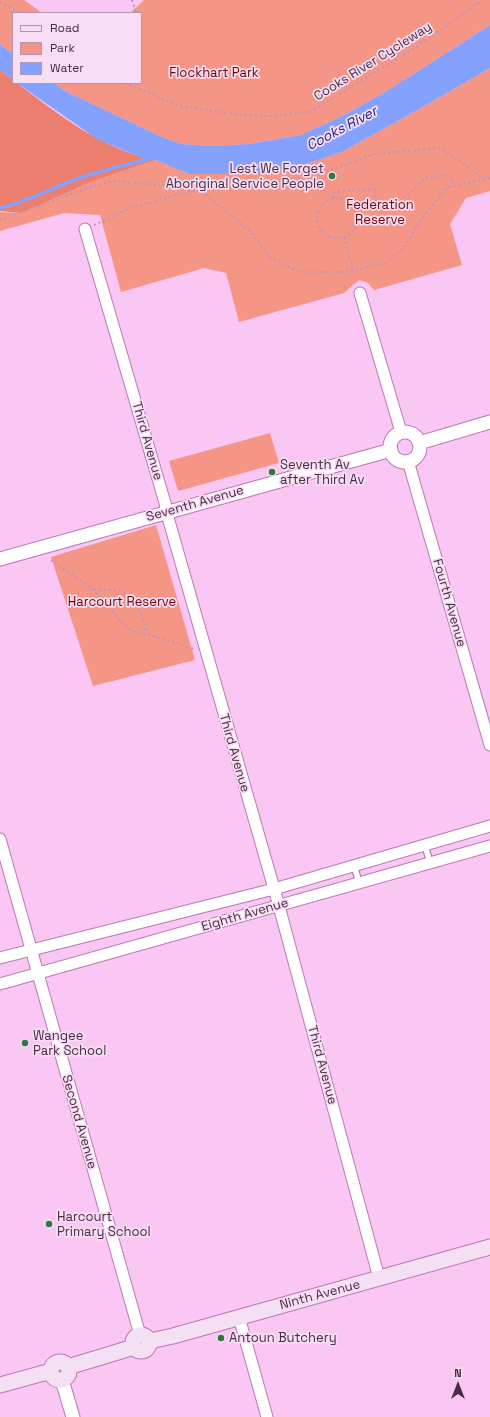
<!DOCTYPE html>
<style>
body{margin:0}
#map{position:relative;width:490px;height:1417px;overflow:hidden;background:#fac6f4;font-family:"Space Grotesk",sans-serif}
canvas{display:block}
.legend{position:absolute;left:12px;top:12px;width:130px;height:72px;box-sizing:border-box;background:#f8ddf4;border:1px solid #b197ae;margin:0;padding:5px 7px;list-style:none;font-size:12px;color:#472d44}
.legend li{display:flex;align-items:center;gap:8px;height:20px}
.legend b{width:20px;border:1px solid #b197ae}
.north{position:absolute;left:438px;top:1365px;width:40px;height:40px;-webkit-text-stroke:3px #f8ddf4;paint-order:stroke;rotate:0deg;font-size:11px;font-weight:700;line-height:16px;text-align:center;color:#472d44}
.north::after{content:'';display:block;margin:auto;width:14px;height:18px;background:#472d44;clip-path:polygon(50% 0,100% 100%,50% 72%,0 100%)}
</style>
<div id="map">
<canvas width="490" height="1417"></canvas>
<ul class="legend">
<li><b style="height:5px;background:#f4e0f2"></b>Road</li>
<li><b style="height:11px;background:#f49585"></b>Park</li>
<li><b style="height:11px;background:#85a1fe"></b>Water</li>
</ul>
<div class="north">N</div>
</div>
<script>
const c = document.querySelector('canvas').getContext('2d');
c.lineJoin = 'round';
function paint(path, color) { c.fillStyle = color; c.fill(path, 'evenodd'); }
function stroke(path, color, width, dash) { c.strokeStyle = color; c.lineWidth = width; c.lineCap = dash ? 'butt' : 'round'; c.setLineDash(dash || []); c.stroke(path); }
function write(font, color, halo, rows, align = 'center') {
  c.font = font + ' "Space Grotesk",sans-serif'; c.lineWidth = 3.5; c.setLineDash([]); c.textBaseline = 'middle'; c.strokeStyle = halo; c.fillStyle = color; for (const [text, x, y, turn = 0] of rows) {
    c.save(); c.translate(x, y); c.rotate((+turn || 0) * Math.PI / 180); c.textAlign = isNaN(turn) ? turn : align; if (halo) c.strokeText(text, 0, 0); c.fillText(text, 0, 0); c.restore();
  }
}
paint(new Path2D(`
 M 0,0 L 24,0 L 42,13 L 13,13 L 13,54 L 0,44 Z
 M 144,0 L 490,0 L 490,25 L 390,89 L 348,113 L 301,135 L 249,144 L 212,146 L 182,144 L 164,138 L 107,111 L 67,92 L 54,83 L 141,83 L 141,13 L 130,13 Z
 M 490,68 L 490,191 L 466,198 L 450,224 L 462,265 L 374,290 L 368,283 L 359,280 L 344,293 L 239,322 L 226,273 L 204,268 L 121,292 L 100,215 L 64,213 L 0,231 L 0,212 L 22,213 L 91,182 L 155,160 L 189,174 L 260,174 L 300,166 L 342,152 L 428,104 Z
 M 270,433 L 279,463 L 178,491 L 169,461 Z
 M 156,525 L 195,660 L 93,686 L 51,557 Z`), '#f49585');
paint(new Path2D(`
 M 0,70 L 13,80 L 13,83 L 17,83 C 59,115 102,149 155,160 L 91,182 L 22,213 L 0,211 Z`), '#ec7e6d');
paint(new Path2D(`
 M 490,25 L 490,68 L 428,104 L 342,152 L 300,166 L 260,174 L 189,174 L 155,160 L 140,157 L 97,139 L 17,83 L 54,83 L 67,92 L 107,111 L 164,138 L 182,144 L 211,146 L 249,144 L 301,135 L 348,113 L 390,89 Z
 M 0,44 L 13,54 L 13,80 L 0,70 Z`), '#85a1fe');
stroke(new Path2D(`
 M 0,208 C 24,203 46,191 69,182 C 96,171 124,166 152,158`), '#85a1fe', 3.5);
const service = new Path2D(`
 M 425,845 L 430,863
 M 354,865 L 359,883`);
const minor = new Path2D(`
 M 85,229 L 165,503 L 169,521 L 279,906 L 379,1278
 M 360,293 L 401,432
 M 408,461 L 490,745
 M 0,839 L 140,1335
 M 0,958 L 274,889 L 490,826
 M 0,984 L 490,846
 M 239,1317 L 267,1417`);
const tertiary = new Path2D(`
 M390 447a15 15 0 1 1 30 0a15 15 0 1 1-30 0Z
 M 419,443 L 490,422
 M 0,559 L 391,450
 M 62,1380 L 73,1417`);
const secondary = new Path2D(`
 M133 1343a8 8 0 1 1 16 0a8 8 0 1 1-16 0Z
 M 150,1341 L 173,1336 L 490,1247
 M51 1371a9 9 0 1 1 18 0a9 9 0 1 1-18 0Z
 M 68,1367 L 134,1347
 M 0,1385 L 51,1371`);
stroke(service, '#b77ab1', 8);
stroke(minor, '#b77ab1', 13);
stroke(tertiary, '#b77ab1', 15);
stroke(secondary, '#b77ab1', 17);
stroke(new Path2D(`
 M 132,0 L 136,13
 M 0,2 L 21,13
 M 125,83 L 180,106 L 233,114 L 270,116 L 310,112 L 416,47 L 483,0
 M317 218a20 20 0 1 1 40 0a20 20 0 1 1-40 0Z
 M 333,198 L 334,192 L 376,189 L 374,208 L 388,208 L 409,194 L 425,178 L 441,175 L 450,176 L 453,185
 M 0,220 L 93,186 L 114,181 L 199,189 L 268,184 L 322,173 L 374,154 L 441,148 L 484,179
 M 94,225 L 131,208 L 199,189 L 251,232 L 270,257 L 299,272 L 345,272 L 385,263 L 404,247 L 423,217 L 448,187 L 490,178
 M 344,237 L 353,270
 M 51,560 L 94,590 L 122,623 L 133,631 L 147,634 L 194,649
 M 94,590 L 116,590 L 134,596 L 141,613 L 147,633`), '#bf93ba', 2, [2, 3]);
stroke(service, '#fff', 5.5);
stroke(minor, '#fff', 11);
stroke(tertiary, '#fff', 13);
stroke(secondary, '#f4e0f2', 15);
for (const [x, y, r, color] of [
 [332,176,4,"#2e7642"],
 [272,472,4,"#2e7642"],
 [25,1043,4,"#2e7642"],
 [49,1224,4,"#2e7642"],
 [221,1338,4,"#2e7642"]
]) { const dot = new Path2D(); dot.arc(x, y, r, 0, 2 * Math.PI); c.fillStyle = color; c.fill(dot); stroke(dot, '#f8ddf4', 1.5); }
write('13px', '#472d44', '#f8ddf4', [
 ["Cooks River Cycleway",373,62,-32],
 ["Third Avenue",147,441,74],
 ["Seventh Avenue",195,504,-16],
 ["Fourth Avenue",449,603,74],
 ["Third Avenue",234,753,74],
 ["Eighth Avenue",245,915,-16],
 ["Third Avenue",322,1065,75],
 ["Second Avenue",79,1122,74],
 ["Ninth Avenue",320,1295,-15]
]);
write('13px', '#6e0500', '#f8ddf4', [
 ["Flockhart Park",214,73],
 ["Federation",380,205],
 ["Reserve",380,220],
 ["Harcourt Reserve",122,602]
]);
write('13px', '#472d44', '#f8ddf4', [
 ["Lest We Forget",324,169,"right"],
 ["Aboriginal Service People",324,184,"right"],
 ["Seventh Av",280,465],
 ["after Third Av",280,480],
 ["Wangee",33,1036],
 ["Park School",33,1051],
 ["Harcourt",57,1217],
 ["Primary School",57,1232],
 ["Antoun Butchery",229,1338]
], 'left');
write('italic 14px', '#1b218b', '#f8ddf4', [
 ["Cooks River",342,129,-28]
]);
</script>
